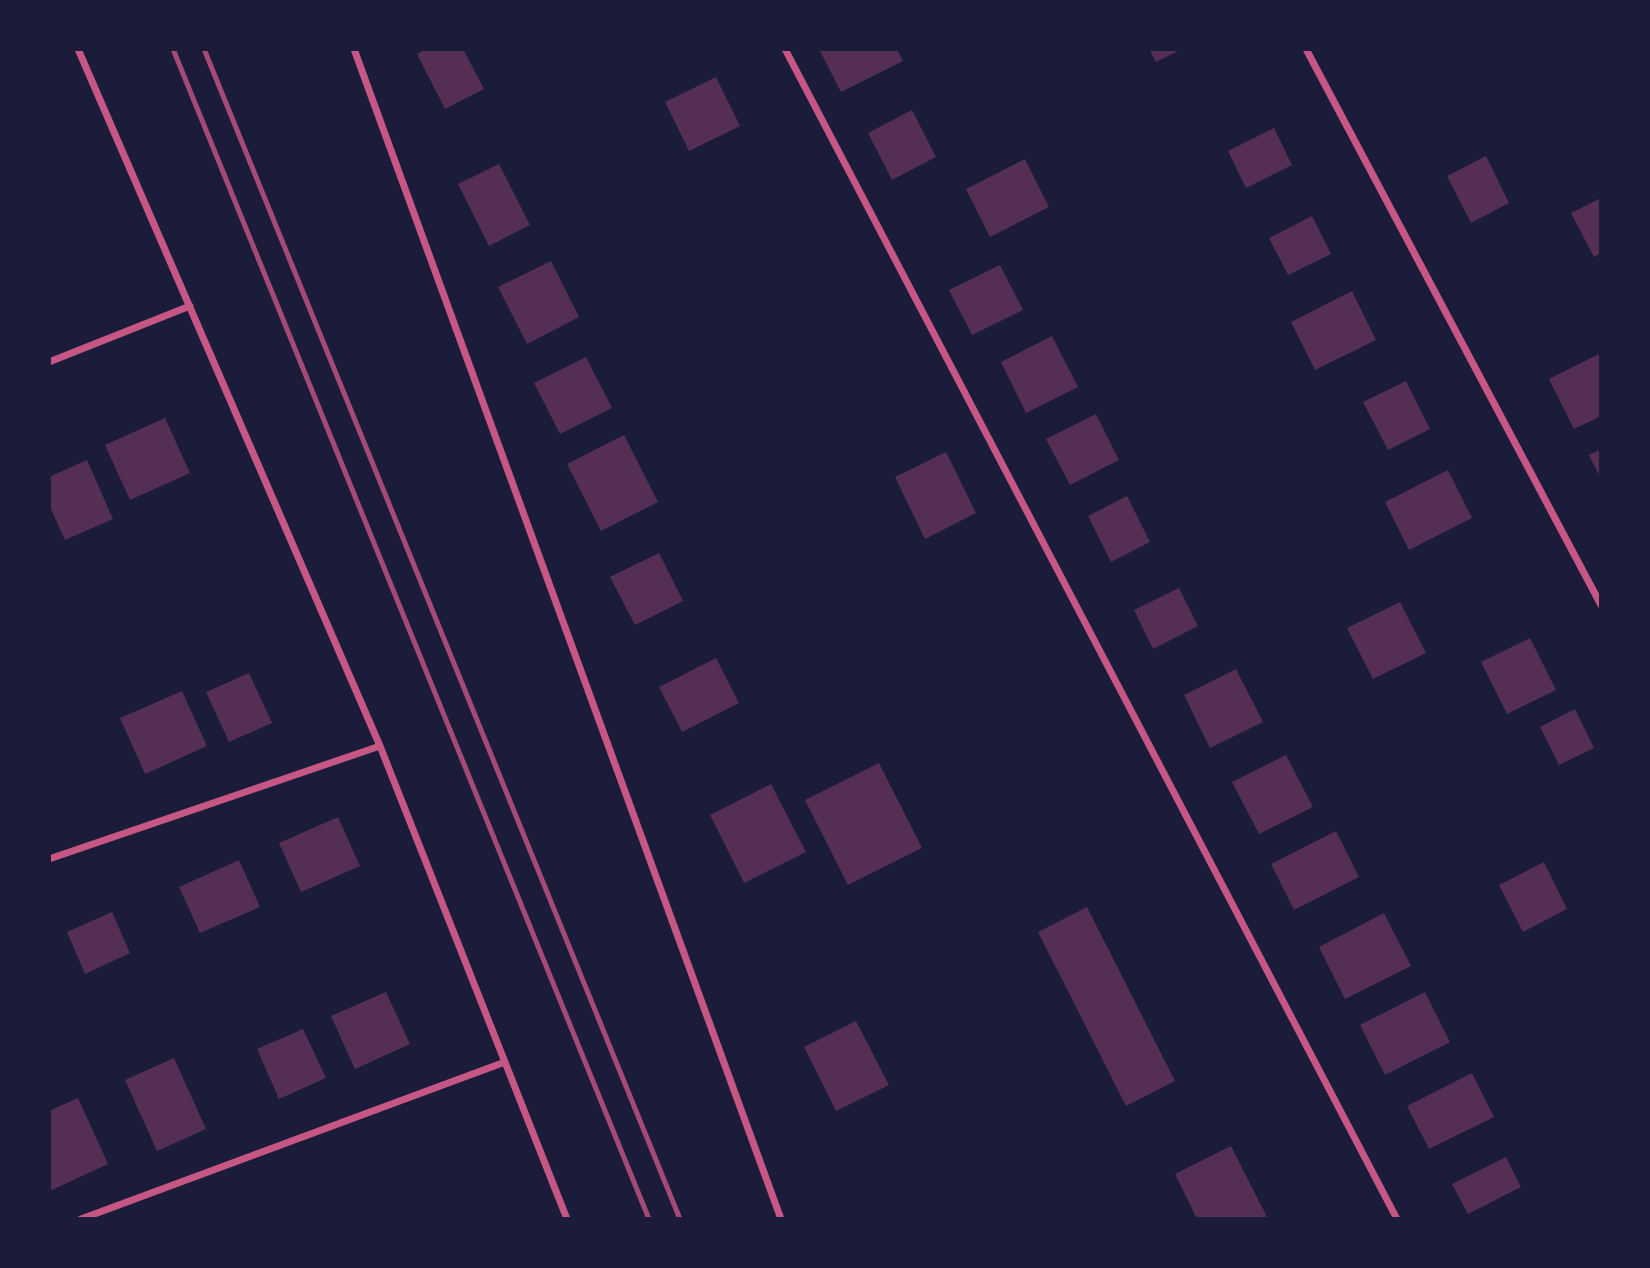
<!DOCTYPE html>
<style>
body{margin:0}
#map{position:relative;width:1650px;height:1268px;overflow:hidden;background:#1b1b3a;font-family:Montserrat,sans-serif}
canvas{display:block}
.frame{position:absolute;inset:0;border:51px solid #1b1b3a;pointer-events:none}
</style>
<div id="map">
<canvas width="1650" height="1268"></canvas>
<div class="frame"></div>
</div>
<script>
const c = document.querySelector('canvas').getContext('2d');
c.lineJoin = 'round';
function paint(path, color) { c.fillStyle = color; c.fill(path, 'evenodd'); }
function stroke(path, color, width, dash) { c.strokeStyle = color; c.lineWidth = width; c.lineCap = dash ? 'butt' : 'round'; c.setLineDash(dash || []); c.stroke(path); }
paint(new Path2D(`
 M 427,49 L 463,49 L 484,89 L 445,109 L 417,54 Z
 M 819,49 L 897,49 L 903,61 L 841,92 Z
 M 1149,49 L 1182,49 L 1156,62 Z
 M 716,77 L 740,126 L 689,151 L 665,102 Z
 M 912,110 L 936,157 L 892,180 L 868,133 Z
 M 1274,128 L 1292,165 L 1246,188 L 1228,151 Z
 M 1486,156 L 1509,203 L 1471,223 L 1447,176 Z
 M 1025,159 L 1049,207 L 990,237 L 966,189 Z
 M 499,164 L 530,225 L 489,246 L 458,184 Z
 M 1601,198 L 1601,253 L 1594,257 L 1571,213 Z
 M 1312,216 L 1331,254 L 1288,275 L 1269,238 Z
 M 551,261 L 579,317 L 527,344 L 498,287 Z
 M 1000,265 L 1023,310 L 972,335 L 949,290 Z
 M 1352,291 L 1376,340 L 1315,370 L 1291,322 Z
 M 1052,336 L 1078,387 L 1026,413 L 1001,362 Z
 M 1601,353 L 1601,416 L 1574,429 L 1549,379 Z
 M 586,357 L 612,408 L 560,434 L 534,383 Z
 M 1406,381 L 1430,429 L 1388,450 L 1363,402 Z
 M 1096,414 L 1119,460 L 1070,485 L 1046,439 Z
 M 165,418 L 190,473 L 130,500 L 105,445 Z
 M 624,435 L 658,502 L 601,531 L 567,464 Z
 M 1601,449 L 1601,479 L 1589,455 Z
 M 946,452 L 976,513 L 925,539 L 895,477 Z
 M 87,460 L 113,519 L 65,540 L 49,505 L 49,477 Z
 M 1448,470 L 1472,518 L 1409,550 L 1385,502 Z
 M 1127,496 L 1150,542 L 1111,562 L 1088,516 Z
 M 659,553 L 683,601 L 635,625 L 610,577 Z
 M 1179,588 L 1198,626 L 1153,649 L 1134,610 Z
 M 1400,602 L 1426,653 L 1373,679 L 1347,628 Z
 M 1530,638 L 1556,690 L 1507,714 L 1481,662 Z
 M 716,658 L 739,703 L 682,732 L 659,687 Z
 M 1236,669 L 1263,722 L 1210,748 L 1184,695 Z
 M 249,673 L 272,723 L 229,742 L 206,692 Z
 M 182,691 L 207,746 L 145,774 L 120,718 Z
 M 1575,709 L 1594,748 L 1559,765 L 1540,727 Z
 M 1286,755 L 1313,807 L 1259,834 L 1232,782 Z
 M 879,763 L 922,848 L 848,885 L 805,800 Z
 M 771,784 L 806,852 L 744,883 L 710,815 Z
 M 338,817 L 360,866 L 301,892 L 279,843 Z
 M 1336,831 L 1359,877 L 1294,910 L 1271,864 Z
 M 239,860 L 260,907 L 200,933 L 179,887 Z
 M 1544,862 L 1567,909 L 1523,932 L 1499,885 Z
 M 1087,907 L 1175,1081 L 1126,1106 L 1038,932 Z
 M 112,912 L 130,953 L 85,974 L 67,932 Z
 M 1384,913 L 1411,966 L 1345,999 L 1319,947 Z
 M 386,992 L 410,1044 L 355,1069 L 331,1016 Z
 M 1425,992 L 1450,1042 L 1385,1075 L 1360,1025 Z
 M 856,1021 L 889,1085 L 836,1111 L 804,1047 Z
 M 303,1029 L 326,1078 L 279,1099 L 257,1049 Z
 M 174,1058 L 206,1129 L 157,1151 L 125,1080 Z
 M 1472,1073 L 1494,1117 L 1429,1149 L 1407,1106 Z
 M 78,1098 L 108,1164 L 52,1190 L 49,1184 L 49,1111 Z
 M 1231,1146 L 1268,1219 L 1197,1219 L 1175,1174 Z
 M 1506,1157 L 1521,1187 L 1468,1214 L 1452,1184 Z`), '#542f53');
stroke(new Path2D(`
 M 78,49 L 380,746 L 567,1219
 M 354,49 L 781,1219
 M 785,49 L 1397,1219
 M 1306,49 L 1601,605
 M 49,362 L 190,306
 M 49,859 L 380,746
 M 81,1219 L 505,1062`), '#c65784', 7);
stroke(new Path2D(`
 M 173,49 L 649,1219
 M 204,49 L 680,1219`), '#a44b75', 5);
</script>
